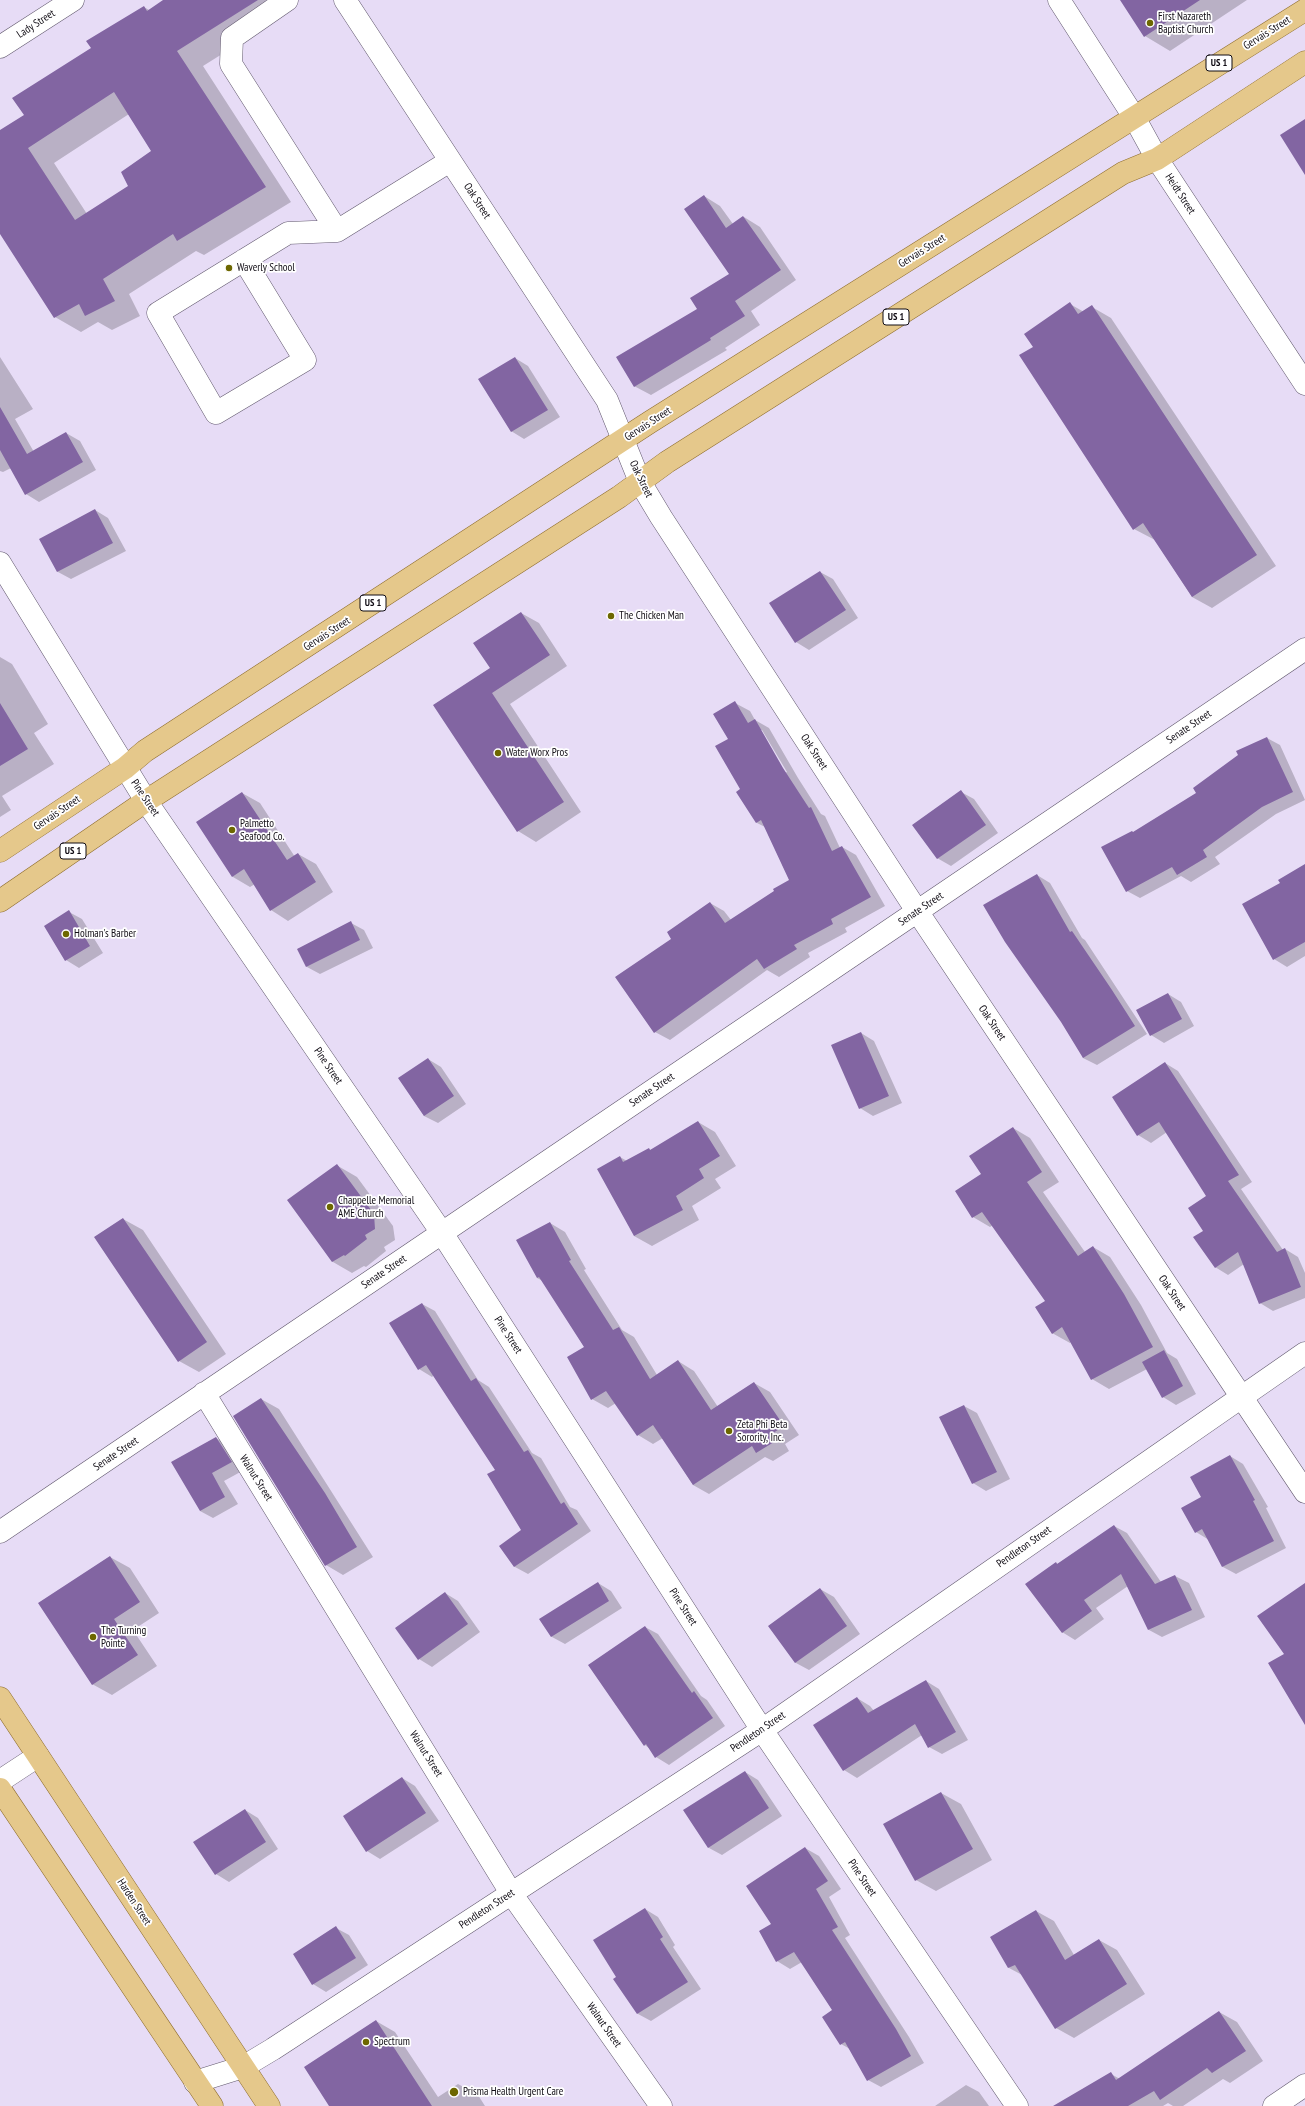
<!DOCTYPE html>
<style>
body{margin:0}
canvas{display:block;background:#e7dcf6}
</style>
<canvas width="1305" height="2106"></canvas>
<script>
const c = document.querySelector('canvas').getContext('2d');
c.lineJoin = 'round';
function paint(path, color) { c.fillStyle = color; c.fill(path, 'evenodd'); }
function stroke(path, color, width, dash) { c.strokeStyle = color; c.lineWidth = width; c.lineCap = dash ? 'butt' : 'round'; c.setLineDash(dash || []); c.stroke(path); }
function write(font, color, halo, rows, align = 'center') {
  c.font = font + ' "PT Sans Narrow",sans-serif'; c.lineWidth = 3.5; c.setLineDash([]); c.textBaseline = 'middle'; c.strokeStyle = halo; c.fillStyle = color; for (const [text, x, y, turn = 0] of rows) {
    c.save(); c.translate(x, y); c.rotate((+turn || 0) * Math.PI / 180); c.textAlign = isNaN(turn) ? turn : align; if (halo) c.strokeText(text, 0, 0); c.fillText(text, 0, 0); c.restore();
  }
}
paint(new Path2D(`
 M 165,0 L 266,0 L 278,19 L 203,66 L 291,202 L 204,255 L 196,251 L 129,294 L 140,316 L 112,330 L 98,322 L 81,332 L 55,317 L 0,232 L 0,131 L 25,115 L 92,48 L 144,7 L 149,10 ZM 129,114 L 153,152 L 130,186 L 87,214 L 54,163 Z
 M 1121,0 L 1247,0 L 1170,51 L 1145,36 Z
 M 704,196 L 720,206 L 733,224 L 744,217 L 760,227 L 796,280 L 751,311 L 760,325 L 725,348 L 727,350 L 651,395 L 634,386 L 730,274 Z
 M 1070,304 L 1084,312 L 1092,307 L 1111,318 L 1276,566 L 1212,608 L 1192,597 L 1155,540 L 1134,529 L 1034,347 Z
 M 0,357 L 33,409 L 15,419 L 34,452 L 66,433 L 80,441 L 96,470 L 39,502 L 26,494 L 11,468 L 3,472 L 0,471 Z
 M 515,358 L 528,366 L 560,417 L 524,439 L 511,431 Z
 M 95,510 L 108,518 L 126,551 L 71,579 L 58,572 L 41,539 Z
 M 820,572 L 833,579 L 858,618 L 809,650 L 796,642 L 771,603 Z
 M 521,613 L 539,623 L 567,666 L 510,704 L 581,812 L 536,842 L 518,831 L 434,705 L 491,668 Z
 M 0,657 L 12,664 L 48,724 L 34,733 L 54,764 L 2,796 L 11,810 L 0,817 Z
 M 735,703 L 750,711 L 755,720 L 769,728 L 798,778 L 821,814 L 825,816 L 840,848 L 842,847 L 856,855 L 885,906 L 845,928 L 847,932 L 808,953 L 810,957 L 779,977 L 767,970 L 670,1040 L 655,1032 L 673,939 L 710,903 L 724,911 L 731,920 L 790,881 L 765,827 L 757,823 L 741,790 L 729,740 ZM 760,730 L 762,730 L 787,772 L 785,773 Z
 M 1267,738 L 1280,745 L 1305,800 L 1276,814 L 1215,857 L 1220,864 L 1191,882 L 1181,876 L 1140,898 L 1127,891 L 1198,793 Z
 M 961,792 L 974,799 L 998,833 L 951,866 L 937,858 Z
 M 242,793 L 260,803 L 295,857 L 298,854 L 316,864 L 333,892 L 288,921 L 271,910 L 255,884 L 250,887 L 233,877 L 197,822 Z
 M 1305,866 L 1305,956 L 1287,967 L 1274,959 L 1281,884 Z
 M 1037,875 L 1050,883 L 1082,938 L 1085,940 L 1147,1034 L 1097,1065 L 1083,1058 Z
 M 69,912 L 82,919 L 103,953 L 79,968 L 66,960 Z
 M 351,923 L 364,930 L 373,948 L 320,974 L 307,967 L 298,949 Z
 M 1168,994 L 1181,1002 L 1194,1026 L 1164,1043 L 1151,1035 Z
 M 861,1033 L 874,1041 L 902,1103 L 873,1116 L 860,1108 Z
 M 428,1059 L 441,1067 L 466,1104 L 438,1123 L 424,1116 L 399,1078 Z
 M 1165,1063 L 1178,1071 L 1252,1182 L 1241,1189 L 1283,1250 L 1285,1249 L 1298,1257 L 1305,1273 L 1305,1298 L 1273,1311 L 1260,1303 L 1244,1264 L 1228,1275 L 1215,1267 L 1204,1231 L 1208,1197 L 1167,1132 L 1151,1143 L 1138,1135 Z
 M 698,1122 L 715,1132 L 736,1166 L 715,1179 L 721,1188 L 692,1206 L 699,1220 L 652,1246 L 634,1236 L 620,1157 L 627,1161 L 649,1149 L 652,1151 Z
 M 1013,1128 L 1030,1138 L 1059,1182 L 1043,1192 L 1085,1252 L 1093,1247 L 1110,1257 L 1141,1305 L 1167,1353 L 1177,1359 L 1196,1394 L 1176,1405 L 1163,1397 L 1147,1369 L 1109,1389 L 1092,1379 L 1071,1342 L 1070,1343 L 1052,1333 L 1046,1301 L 993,1225 L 990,1227 L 973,1217 L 982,1174 Z
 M 338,1166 L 357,1177 L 393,1226 L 395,1240 L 384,1247 L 386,1251 L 366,1267 L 364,1266 L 352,1273 L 333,1262 L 288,1200 Z
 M 123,1219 L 143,1230 L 226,1354 L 199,1372 L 179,1361 Z
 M 550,1223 L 565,1232 L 586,1269 L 584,1270 L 622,1330 L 634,1337 L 657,1375 L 678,1361 L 694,1371 L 718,1407 L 754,1383 L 770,1392 L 799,1435 L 785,1444 L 789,1451 L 773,1461 L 765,1457 L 709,1494 L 693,1485 L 663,1438 L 653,1444 L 638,1435 L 616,1403 L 608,1408 L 592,1399 L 585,1348 L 543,1281 L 537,1278 Z
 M 422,1304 L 435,1311 L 478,1380 L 489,1387 L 532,1453 L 541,1458 L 570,1507 L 577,1510 L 591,1531 L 528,1574 L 515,1567 L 500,1546 L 523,1531 L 496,1470 L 434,1375 L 432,1377 L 419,1369 Z
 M 261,1399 L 279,1409 L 373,1557 L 343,1575 L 326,1565 Z
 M 964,1406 L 977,1413 L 1010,1479 L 986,1491 L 973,1483 Z
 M 216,1438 L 229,1446 L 244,1470 L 224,1481 L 238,1504 L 213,1518 L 200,1511 Z
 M 1230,1456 L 1243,1464 L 1268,1507 L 1266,1508 L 1286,1548 L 1236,1574 L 1223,1567 L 1209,1540 L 1196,1532 L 1202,1497 Z
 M 1114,1526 L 1127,1533 L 1161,1582 L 1175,1576 L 1189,1583 L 1205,1617 L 1162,1637 L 1149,1630 L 1128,1586 L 1096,1608 L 1104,1619 L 1075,1640 L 1062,1632 L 1056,1563 L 1058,1564 Z
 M 110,1557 L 130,1568 L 159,1613 L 133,1630 L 157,1666 L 112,1695 L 92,1684 Z
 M 598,1583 L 611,1591 L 622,1608 L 565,1644 L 552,1637 L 541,1619 Z
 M 820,1589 L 834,1597 L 860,1634 L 809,1670 L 796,1663 L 769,1626 Z
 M 445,1593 L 458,1601 L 480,1632 L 432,1667 L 419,1659 Z
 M 645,1627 L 658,1634 L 701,1696 L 707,1700 L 725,1726 L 669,1765 L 656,1757 L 650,1749 L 645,1745 Z
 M 926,1681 L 939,1689 L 968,1740 L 942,1754 L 929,1747 L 922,1735 L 857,1778 L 844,1770 L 857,1698 L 870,1706 L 874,1711 Z
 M 745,1772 L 758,1780 L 782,1816 L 722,1855 L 709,1848 L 685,1811 Z
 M 402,1778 L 415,1786 L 439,1821 L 380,1859 L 367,1851 Z
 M 941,1793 L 961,1804 L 992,1860 L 936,1891 L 916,1880 Z
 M 245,1810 L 258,1818 L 278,1849 L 229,1882 L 216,1874 Z
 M 805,1848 L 819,1856 L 841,1889 L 829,1897 L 850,1935 L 845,1938 L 909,2037 L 924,2063 L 881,2087 L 868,2080 L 850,2049 L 841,2044 L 833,2011 L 802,1962 L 790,1969 L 777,1961 L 760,1932 L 773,1925 Z
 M 645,1909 L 658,1917 L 675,1945 L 673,1947 L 701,1989 L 651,2021 L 638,2014 L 615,1979 L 618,1977 Z
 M 1036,1911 L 1054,1921 L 1074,1955 L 1099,1940 L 1117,1950 L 1145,1994 L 1074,2038 L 1056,2028 L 1024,1976 L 1009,1968 L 991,1937 Z
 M 336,1928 L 349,1935 L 368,1965 L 326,1992 L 313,1984 Z
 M 1219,2012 L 1237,2022 L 1263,2061 L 1230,2083 L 1223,2079 L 1183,2106 L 1173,2106 L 1168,2103 L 1163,2106 L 1084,2106 L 1111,2074 L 1120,2079 Z
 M 376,2021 L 395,2032 L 438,2097 L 458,2084 L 478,2095 L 485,2106 L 331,2106 Z
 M 966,2085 L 979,2092 L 989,2106 L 935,2106 Z`), '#0003');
paint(new Path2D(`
 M 163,0 L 258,0 L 177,51 L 266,187 L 177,241 L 173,234 L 103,279 L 115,301 L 85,316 L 79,304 L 54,318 L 0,234 L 0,130 L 24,115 L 12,98 L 91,48 L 86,41 L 144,6 L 147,11 ZM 114,92 L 151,151 L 121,172 L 128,186 L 75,220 L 28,148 Z
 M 1120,0 L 1200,0 L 1144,37 Z
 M 1305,119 L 1305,175 L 1280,135 Z
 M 704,195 L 726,228 L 743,216 L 781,270 L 735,301 L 745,316 L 710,338 L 711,340 L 634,387 L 616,357 L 697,309 L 690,298 L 729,274 L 684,209 Z
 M 1070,302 L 1078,314 L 1092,305 L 1257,555 L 1192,597 L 1143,523 L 1133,530 L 1019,355 L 1033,347 L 1024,334 Z
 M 515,357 L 548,410 L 511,432 L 478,379 Z
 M 0,407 L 27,454 L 66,432 L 83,462 L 25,495 L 0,450 Z
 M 95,509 L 113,543 L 57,572 L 39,539 Z
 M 820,571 L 846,610 L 795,643 L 769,603 Z
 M 521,612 L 550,655 L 492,693 L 564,802 L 517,832 L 433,705 L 490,668 L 473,643 Z
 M 735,701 L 748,723 L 755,719 L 783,768 L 809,808 L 811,807 L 832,851 L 842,846 L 871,897 L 831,919 L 833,924 L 794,945 L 797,949 L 764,969 L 757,959 L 654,1033 L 615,977 L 671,939 L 667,932 L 710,902 L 725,923 L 774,891 L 773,889 L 789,880 L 761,820 L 756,823 L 736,792 L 740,789 L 715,746 L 728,739 L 713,714 Z
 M 0,703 L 28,749 L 0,766 Z
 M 1267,737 L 1293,792 L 1262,807 L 1203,850 L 1207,857 L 1177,875 L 1172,867 L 1126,892 L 1101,847 L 1132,831 L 1133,832 L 1196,793 L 1193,788 L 1238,755 L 1236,751 Z
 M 961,790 L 986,825 L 937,859 L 912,825 Z
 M 242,792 L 287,860 L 298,853 L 316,882 L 270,911 L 244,869 L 232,877 L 196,822 Z
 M 1305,864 L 1305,942 L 1273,960 L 1242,904 L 1280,883 L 1278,880 Z
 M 1037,874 L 1070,932 L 1072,931 L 1112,990 L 1135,1026 L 1083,1058 L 1061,1022 L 1005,942 L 983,905 Z
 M 69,910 L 90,946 L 65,961 L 44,926 Z
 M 351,921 L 360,940 L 306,967 L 297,949 Z
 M 1168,993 L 1182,1019 L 1150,1036 L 1136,1010 Z
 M 861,1032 L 889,1096 L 859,1109 L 831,1045 Z
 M 428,1058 L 454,1096 L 424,1116 L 398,1078 Z
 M 1165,1062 L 1239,1175 L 1228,1181 L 1277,1252 L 1285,1248 L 1301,1287 L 1259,1304 L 1238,1252 L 1215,1268 L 1193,1237 L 1203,1231 L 1188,1208 L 1206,1196 L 1159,1122 L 1137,1136 L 1112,1097 Z
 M 698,1121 L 720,1156 L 699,1169 L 704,1178 L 676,1196 L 683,1210 L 634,1236 L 597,1169 L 620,1156 L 623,1162 L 649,1148 L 650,1150 Z
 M 1013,1127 L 1042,1172 L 1027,1182 L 1078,1256 L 1093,1246 L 1124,1294 L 1153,1347 L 1091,1380 L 1062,1327 L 1052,1334 L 1035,1307 L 1045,1301 L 982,1212 L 972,1218 L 955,1191 L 981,1174 L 969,1156 Z
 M 337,1164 L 374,1214 L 375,1229 L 365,1235 L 367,1239 L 345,1256 L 344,1255 L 332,1262 L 287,1200 Z
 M 123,1218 L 207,1342 L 178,1362 L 94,1237 Z
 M 550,1222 L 571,1260 L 569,1261 L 613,1330 L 619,1327 L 650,1379 L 678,1360 L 711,1410 L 754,1382 L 784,1426 L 770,1435 L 774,1442 L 756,1453 L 752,1446 L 693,1485 L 653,1425 L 637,1436 L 606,1391 L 591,1400 L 567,1357 L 584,1347 L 539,1277 L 537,1278 L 516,1240 Z
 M 422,1303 L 471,1381 L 476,1378 L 524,1452 L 528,1450 L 561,1504 L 564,1502 L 578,1524 L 514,1567 L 499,1546 L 521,1530 L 487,1474 L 495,1470 L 426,1365 L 418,1370 L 389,1323 Z
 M 1164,1350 L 1183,1386 L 1162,1398 L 1142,1362 Z
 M 261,1398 L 325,1493 L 357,1547 L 325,1566 L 233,1416 Z
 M 964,1405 L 997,1472 L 972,1484 L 939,1417 Z
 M 216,1437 L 232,1462 L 212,1473 L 225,1497 L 200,1511 L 171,1462 Z
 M 1230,1455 L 1255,1500 L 1253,1501 L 1274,1541 L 1222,1567 L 1202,1529 L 1195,1533 L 1181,1508 L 1201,1497 L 1190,1477 Z
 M 1114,1525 L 1155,1584 L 1175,1575 L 1192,1610 L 1148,1630 L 1121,1574 L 1084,1600 L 1092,1611 L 1062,1633 L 1025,1584 L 1056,1562 L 1057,1564 Z
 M 110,1556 L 140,1602 L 114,1619 L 138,1655 L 92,1685 L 38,1603 Z
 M 598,1582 L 609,1601 L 551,1637 L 539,1619 Z
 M 1305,1583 L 1305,1725 L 1268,1663 L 1284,1654 L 1257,1616 Z
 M 820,1588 L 847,1626 L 795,1663 L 768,1626 Z
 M 445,1592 L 468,1624 L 418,1660 L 395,1628 Z
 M 645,1626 L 692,1693 L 694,1691 L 713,1718 L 655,1758 L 646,1744 L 644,1746 L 588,1665 Z
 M 926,1680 L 956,1732 L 928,1748 L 915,1724 L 843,1771 L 813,1725 L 857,1697 L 868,1713 Z
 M 745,1771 L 769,1808 L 708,1848 L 683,1810 Z
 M 402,1777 L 426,1813 L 366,1852 L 343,1816 Z
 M 941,1792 L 973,1849 L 915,1881 L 883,1824 Z
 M 245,1809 L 266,1842 L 215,1875 L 193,1842 Z
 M 805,1847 L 828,1881 L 816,1889 L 838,1927 L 832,1930 L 896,2029 L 911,2056 L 867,2081 L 845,2042 L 840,2045 L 822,2017 L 832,2010 L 794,1952 L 776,1962 L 759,1931 L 771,1924 L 746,1886 Z
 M 645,1908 L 663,1937 L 660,1939 L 688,1982 L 637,2014 L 613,1979 L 616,1977 L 593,1940 Z
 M 1036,1910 L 1065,1960 L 1099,1939 L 1127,1984 L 1055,2029 L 1015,1965 L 1008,1968 L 990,1937 Z
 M 336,1926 L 356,1958 L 312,1985 L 293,1954 Z
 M 1219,2011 L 1246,2051 L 1212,2073 L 1207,2068 L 1160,2100 L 1154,2091 L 1128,2106 L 1053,2106 L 1111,2072 L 1116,2080 Z
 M 376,2020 L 432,2106 L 329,2106 L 304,2067 Z`), '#8265a2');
const minor = new Path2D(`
 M 287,0 L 232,38 L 231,64 L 337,231
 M 345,0 L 607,400 L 640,482 L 661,517 L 917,911 L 1305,1492
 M 1059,0 L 1134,117 L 1157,159 L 1305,384
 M 0,47 L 73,0
 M 244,260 L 305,360 L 216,413 L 158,313 L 288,233 L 337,231 L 450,161
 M 0,563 L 146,801 L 442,1233 L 762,1730 L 1017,2106
 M 204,1393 L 511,1893 L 661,2106
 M 0,1532 L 1305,649
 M 0,1781 L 38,1756
 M 195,2082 L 243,2067 L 273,2049 L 762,1730 L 1305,1353
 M 1274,2106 L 1305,2085`);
const major = new Path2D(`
 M 0,851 L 125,768 L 145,751 L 650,422 L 1305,10
 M 0,901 L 146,801 L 619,497 L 667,462 L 1123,173 L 1157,159 L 1305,62
 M 0,1698 L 269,2106
 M 0,1789 L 212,2106`);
stroke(minor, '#62596e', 23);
stroke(major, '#8f6e2f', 23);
stroke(minor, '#fff', 22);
stroke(major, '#e5c88b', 22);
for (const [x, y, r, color] of [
 [1150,23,4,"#6d6700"],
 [229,268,4,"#6d6700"],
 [611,616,4,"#6d6700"],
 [498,753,4,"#6d6700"],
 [232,830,4,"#6d6700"],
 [66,934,4,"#6d6700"],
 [330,1207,4,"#6d6700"],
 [729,1431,4,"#6d6700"],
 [93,1637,4,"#6d6700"],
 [366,2042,4,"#6d6700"],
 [454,2092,5,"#6d6700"]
]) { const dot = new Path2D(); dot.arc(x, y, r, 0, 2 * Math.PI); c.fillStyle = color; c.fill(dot); stroke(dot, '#fff', 1.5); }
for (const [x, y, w] of [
 [1219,63,26],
 [896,317,26],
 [373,603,26],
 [73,851,26]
]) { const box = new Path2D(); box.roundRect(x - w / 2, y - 8, w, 16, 3); c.fillStyle = '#fff'; c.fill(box); stroke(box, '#100c14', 1); }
write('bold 10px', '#100c14', null, [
 ["US 1",1219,63],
 ["US 1",896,317],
 ["US 1",373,603],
 ["US 1",73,851]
]);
write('11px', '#100c14', '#fff', [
 ["First Nazareth",1158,17],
 ["Baptist Church",1158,30],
 ["Waverly School",237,268],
 ["The Chicken Man",619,616],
 ["Water Worx Pros",506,753],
 ["Palmetto",240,824],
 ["Seafood Co.",240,837],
 ["Holman's Barber",74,934],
 ["Chappelle Memorial",338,1201],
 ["AME Church",338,1214],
 ["Zeta Phi Beta",737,1425],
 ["Sorority, Inc.",737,1438],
 ["The Turning",101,1631],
 ["Pointe",101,1644],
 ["Spectrum",374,2042],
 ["Prisma Health Urgent Care",463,2092]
], 'left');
write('11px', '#100c14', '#fff', [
 ["Lady Street",36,24,-33],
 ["Gervais Street",1267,33,-32],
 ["Heidt Street",1180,194,57],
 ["Oak Street",477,201,57],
 ["Gervais Street",922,251,-32],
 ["Gervais Street",648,424,-33],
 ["Oak Street",641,479,64],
 ["Gervais Street",327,634,-33],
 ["Senate Street",1189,727,-34],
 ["Oak Street",814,752,57],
 ["Pine Street",145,798,56],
 ["Gervais Street",57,813,-34],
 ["Senate Street",921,909,-34],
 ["Oak Street",992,1023,56],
 ["Pine Street",328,1066,56],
 ["Senate Street",652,1090,-34],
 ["Senate Street",384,1272,-34],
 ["Oak Street",1172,1293,56],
 ["Pine Street",508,1335,57],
 ["Senate Street",116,1454,-34],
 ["Walnut Street",256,1478,58],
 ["Pendleton Street",1024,1547,-35],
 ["Pine Street",683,1607,57],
 ["Pendleton Street",758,1732,-34],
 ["Walnut Street",426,1754,58],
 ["Pine Street",862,1878,56],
 ["Harden Street",134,1902,57],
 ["Pendleton Street",487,1909,-33],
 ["Walnut Street",604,2025,55]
]);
</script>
